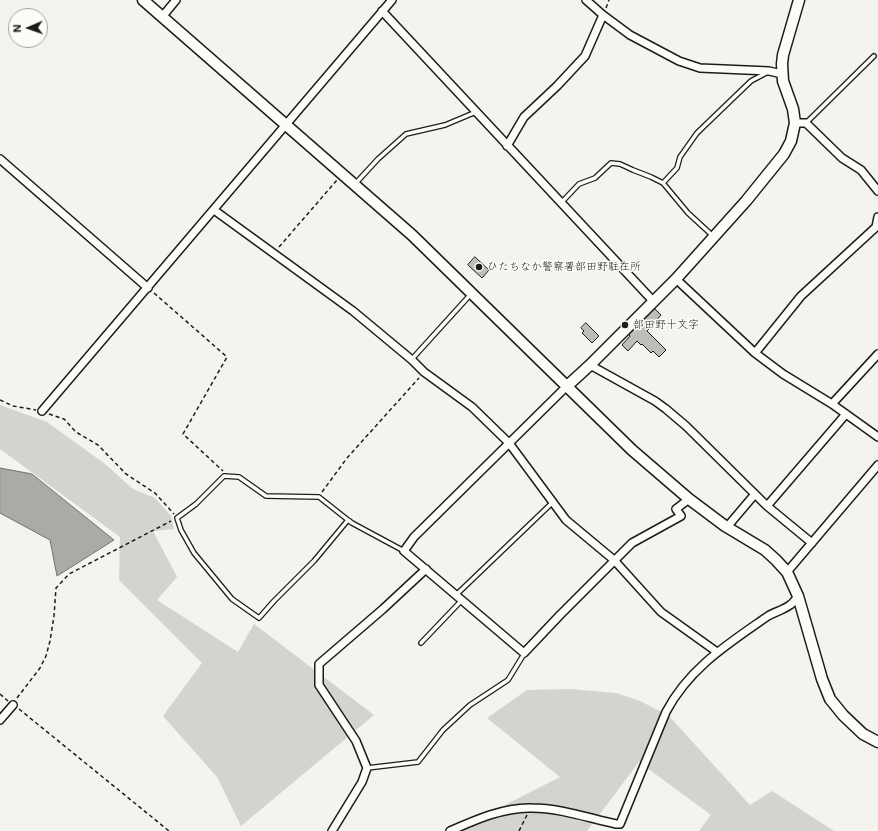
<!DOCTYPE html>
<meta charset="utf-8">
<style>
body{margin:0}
#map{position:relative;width:878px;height:831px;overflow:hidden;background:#f4f3ee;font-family:Mali,sans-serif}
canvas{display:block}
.north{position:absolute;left:8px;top:8px;width:40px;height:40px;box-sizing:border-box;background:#fdfcf7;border:1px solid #a3a29f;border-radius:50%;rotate:268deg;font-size:11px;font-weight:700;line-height:16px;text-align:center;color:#1c1c1c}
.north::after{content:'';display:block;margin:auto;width:14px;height:18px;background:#1c1c1c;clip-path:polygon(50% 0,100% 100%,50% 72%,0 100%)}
</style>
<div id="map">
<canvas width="878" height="831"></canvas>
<div class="north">N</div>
</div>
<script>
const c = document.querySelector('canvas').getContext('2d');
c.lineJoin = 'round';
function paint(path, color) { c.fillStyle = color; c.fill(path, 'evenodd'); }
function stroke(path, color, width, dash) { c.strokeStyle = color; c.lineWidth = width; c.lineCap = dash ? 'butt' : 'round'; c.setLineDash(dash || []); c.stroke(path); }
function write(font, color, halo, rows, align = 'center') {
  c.font = font + ' Mali,"Klee One",sans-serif'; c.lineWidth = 3; c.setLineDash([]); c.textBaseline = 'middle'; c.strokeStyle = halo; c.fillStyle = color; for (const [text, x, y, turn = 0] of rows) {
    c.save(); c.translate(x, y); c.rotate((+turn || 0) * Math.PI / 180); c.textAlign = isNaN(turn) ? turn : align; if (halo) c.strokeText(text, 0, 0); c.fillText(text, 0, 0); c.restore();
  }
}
paint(new Path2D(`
 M 0,405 L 47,422 L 105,464 L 133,489 L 155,498 L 171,516 L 174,529 L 153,531 L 177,577 L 157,600 L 238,652 L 254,624 L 374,715 L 241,826 L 217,777 L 163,716 L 202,663 L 119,580 L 120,537 L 0,449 Z
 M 570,689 L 616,693 L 640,701 L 669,716 L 750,805 L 772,791 L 834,831 L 699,831 L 711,815 L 639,762 L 587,831 L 454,831 L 560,777 L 487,718 L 527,690 Z`), '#d4d3cf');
const water = new Path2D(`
 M 0,468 L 32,474 L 114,540 L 57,576 L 50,540 L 0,513 Z`);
paint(water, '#abaaa6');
stroke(water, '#72716f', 1);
const building = new Path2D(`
 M 475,257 L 489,270 L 482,278 L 468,265 Z
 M 655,309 L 661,315 L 647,331 L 666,350 L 659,357 L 653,351 L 651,353 L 642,344 L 641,345 L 637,341 L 628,351 L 622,345 L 630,336 L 629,335 Z
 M 586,323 L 599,336 L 592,343 L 582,333 L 584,331 L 581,328 Z`);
paint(building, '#bebdba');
stroke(building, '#1c1c1c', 1);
const lane = new Path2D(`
 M 806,123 L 874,56
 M 663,183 L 688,213 L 713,236
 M 355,184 L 378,159 L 406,134 L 445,125 L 476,112
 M 561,203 L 579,184 L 595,178 L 611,163 L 620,164 L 633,170 L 651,177 L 663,183 L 677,168 L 680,157 L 697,133 L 751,81 L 766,73
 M 412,359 L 471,294
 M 348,520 L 314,561 L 274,601 L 259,618 L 232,599 L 194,553 L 181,530 L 177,518 L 196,504 L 224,476 L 239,477 L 266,496 L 319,497 L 348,520 L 352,523 L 404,551
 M 456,595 L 553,502
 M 421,643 L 462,600
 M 367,768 L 418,762 L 443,730 L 470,705 L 508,680 L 524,654`);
const street = new Path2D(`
 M 586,0 L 603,15 L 630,35 L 679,61 L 700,68 L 769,71 L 782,74
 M 382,11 L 654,302
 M 162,17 L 176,0
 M 795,123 L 806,123 L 842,158 L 861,170 L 878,191
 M 507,146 L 524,117 L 557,86 L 585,56 L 603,15
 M 0,159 L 148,288
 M 214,210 L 353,311 L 412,360 L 424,372 L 472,407 L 509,443 L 566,520 L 614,560 L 661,612 L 717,652
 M 676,279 L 755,353 L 783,374 L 832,404 L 878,437
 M 755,353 L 801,296 L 876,227 L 878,217
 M 590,365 L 655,401 L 666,409 L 686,426 L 767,506 L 812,543
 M 566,387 L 414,537 L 404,551 L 524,653 L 560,615 L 632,543 L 681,516 L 676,509 L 689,499
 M 832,404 L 878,354
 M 42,411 L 392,0
 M 767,506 L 846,414
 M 727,527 L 755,494
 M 787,572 L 878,465
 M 0,720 L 13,705
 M 332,831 L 362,782 L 367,768 L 356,741 L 319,685 L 319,664 L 383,609 L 426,569
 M 450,831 C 475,820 504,807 532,808 C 560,808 588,818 616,824 L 620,824 L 666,712 C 689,668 728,644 768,616 C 775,612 783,610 790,605 C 793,603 796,599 798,596`);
const secondary = new Path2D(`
 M 143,0 L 412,235 L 632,450 L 689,499 L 725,526 L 765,550 L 776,560 L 787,572 L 798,596 L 822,679 L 830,699 L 843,715 L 863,734 L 878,742
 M 566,387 L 590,365 L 676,279 L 746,201 L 784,154 L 791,141 L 795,123 L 793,109 L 783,81 L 782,64 L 783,55 L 799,0`);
stroke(lane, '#1c1c1c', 6);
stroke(street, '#1c1c1c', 10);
stroke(secondary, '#1c1c1c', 13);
stroke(new Path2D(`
 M 606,8 L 609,0
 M 279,247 L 337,180
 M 154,293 L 227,357 L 183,434 L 223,471
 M 0,400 L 13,406 L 36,410
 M 49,414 L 64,419 L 76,432 L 98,445 L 126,474 L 155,493 L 174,514
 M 322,492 L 347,458 L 419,378
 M 0,694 L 8,701
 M 17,698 L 40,668 L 46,656 L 50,641 L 54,616 L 56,588 L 69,574 L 171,521
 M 19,709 L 169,831
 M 519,831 L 527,815`), '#1c1c1c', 1.5, [4, 3]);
stroke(lane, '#fdfcf7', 3.5);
stroke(street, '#fdfcf7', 7);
stroke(secondary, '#fdfcf7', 10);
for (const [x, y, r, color] of [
 [479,267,4,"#1c1c1c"],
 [625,325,4,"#1c1c1c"]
]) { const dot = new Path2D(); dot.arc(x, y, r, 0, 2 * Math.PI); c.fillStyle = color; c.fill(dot); stroke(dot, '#fdfcf7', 1.5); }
write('11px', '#1c1c1c', '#fdfcf7', [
 ["ひたちなか警察署部田野駐在所",487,267],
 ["部田野十文字",633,325]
], 'left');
</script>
